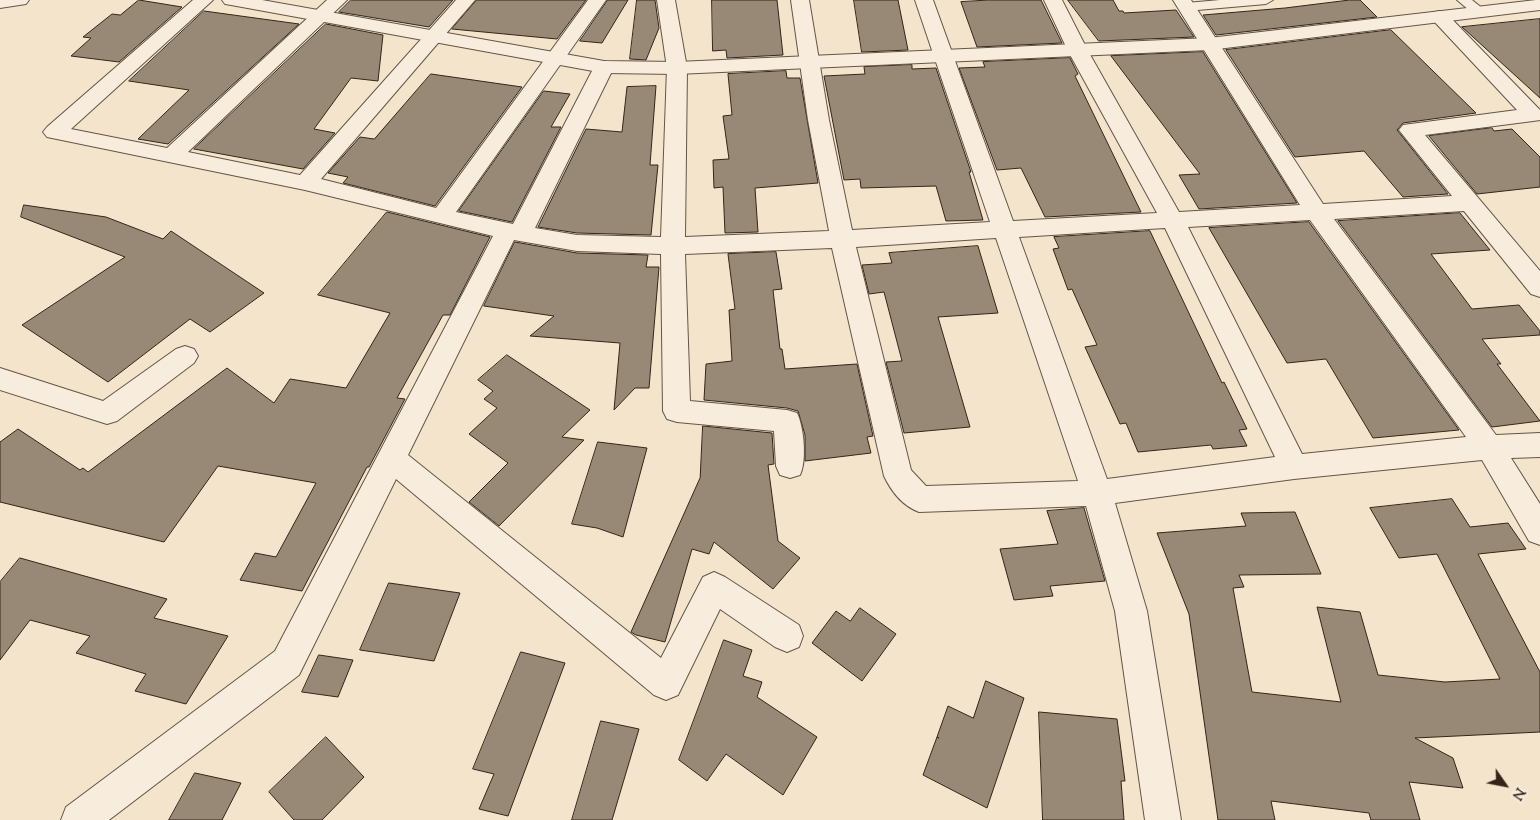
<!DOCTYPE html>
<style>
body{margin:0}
#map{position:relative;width:1540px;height:820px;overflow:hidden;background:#f4e4cb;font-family:"Sorts Mill Goudy",serif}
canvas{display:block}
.north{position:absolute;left:1480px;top:760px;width:50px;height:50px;-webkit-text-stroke:4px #f8eddd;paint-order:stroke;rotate:123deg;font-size:14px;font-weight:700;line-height:20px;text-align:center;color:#34251a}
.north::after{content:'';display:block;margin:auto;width:18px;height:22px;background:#34251a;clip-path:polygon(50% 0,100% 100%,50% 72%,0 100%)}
</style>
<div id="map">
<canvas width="1540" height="820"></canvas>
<div class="north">N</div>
</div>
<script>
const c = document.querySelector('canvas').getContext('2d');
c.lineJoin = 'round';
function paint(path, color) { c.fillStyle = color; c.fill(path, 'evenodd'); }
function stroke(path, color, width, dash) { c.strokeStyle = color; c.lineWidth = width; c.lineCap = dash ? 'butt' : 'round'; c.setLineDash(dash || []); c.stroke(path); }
const building = new Path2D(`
 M 139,0 L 182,7 L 119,62 L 71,56 L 91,38 L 83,37 L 112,14 L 120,15 Z
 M 351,0 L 453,0 L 429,27 L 339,12 Z
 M 477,0 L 586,0 L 557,39 L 452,29 Z
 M 608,0 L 628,0 L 602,43 L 580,41 Z
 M 637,0 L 655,0 L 659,28 L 646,60 L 630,59 Z
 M 712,0 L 777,0 L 783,55 L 727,58 L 726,50 L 713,51 Z
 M 854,0 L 898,0 L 908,50 L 862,52 Z
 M 989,0 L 1041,0 L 1062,43 L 977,47 L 961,2 Z
 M 1068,0 L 1113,0 L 1119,11 L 1123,11 L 1124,13 L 1176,10 L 1194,37 L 1099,41 Z
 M 1350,0 L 1360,0 L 1377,17 L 1216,35 L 1203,15 L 1285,8 Z
 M 204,11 L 299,24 L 168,144 L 138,139 L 189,90 L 129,81 Z
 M 1540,19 L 1540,98 L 1462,27 Z
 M 326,24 L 383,35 L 378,81 L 351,78 L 314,129 L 335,133 L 303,169 L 194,149 Z
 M 1391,30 L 1476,113 L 1403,123 L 1397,130 L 1448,194 L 1403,197 L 1364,151 L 1295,157 L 1226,50 Z
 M 1203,52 L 1297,203 L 1199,209 L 1179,175 L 1200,174 L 1111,56 Z
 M 1070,58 L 1078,74 L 1075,76 L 1141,212 L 1045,217 L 1021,168 L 997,170 L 959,68 L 985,67 L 983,62 Z
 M 912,65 L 912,69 L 936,68 L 971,172 L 969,172 L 983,220 L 946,221 L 936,186 L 861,188 L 860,179 L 844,180 L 824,76 L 865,74 L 864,67 Z
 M 786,71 L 787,78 L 800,78 L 818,183 L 755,188 L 758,232 L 725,233 L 723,187 L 714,188 L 713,160 L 729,159 L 723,116 L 732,115 L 728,74 Z
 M 431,74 L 522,87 L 435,206 L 343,183 L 348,177 L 328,173 L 360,137 L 374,139 Z
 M 656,86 L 650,165 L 658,165 L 651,235 L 577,233 L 538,227 L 586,129 L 622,132 L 627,87 Z
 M 544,91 L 570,94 L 551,127 L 561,127 L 512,222 L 459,211 Z
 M 1492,128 L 1494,131 L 1512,129 L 1540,157 L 1540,187 L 1477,194 L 1429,136 Z
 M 24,205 L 106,217 L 163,239 L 171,231 L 264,293 L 210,332 L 190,319 L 108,382 L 22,325 L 125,257 L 21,217 Z
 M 387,212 L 490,237 L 450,315 L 443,315 L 397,398 L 405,399 L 369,467 L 367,467 L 302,591 L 240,580 L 255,553 L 276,557 L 316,483 L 218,466 L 164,542 L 0,502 L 0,442 L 18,429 L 80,470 L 83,468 L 88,472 L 227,368 L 274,403 L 290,379 L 346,388 L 390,313 L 318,295 Z
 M 1460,213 L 1490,250 L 1431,254 L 1472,309 L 1519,305 L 1540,331 L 1540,335 L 1482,339 L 1501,364 L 1497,364 L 1540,421 L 1492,427 L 1338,221 Z
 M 1309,222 L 1459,430 L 1373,438 L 1326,359 L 1287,363 L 1209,228 Z
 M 1150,231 L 1222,383 L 1224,382 L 1247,429 L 1239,430 L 1247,446 L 1213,449 L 1211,445 L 1138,452 L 1126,423 L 1120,424 L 1085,347 L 1097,345 L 1072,289 L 1068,290 L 1053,249 L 1059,248 L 1054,237 Z
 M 515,242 L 577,253 L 648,255 L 646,267 L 659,267 L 649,388 L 635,388 L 614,410 L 620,343 L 530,336 L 554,316 L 484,306 Z
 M 978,246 L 998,313 L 938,317 L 970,427 L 904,433 L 886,362 L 902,361 L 884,292 L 869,294 L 862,265 L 892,263 L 889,253 Z
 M 776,252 L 782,289 L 773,290 L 780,349 L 782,349 L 785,369 L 857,364 L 873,436 L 867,437 L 871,453 L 805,461 L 805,435 L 798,411 L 787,408 L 704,400 L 706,364 L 732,361 L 729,310 L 735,309 L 728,254 Z
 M 507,355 L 590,410 L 562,437 L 584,440 L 499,526 L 469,502 L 508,463 L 469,434 L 497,408 L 484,399 L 493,391 L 478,380 Z
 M 703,426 L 772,433 L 774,464 L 768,465 L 778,541 L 800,558 L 773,589 L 714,542 L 709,554 L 692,549 L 665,642 L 636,635 L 631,632 L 700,478 Z
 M 598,442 L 647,448 L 623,537 L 597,528 L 572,524 Z
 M 1452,499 L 1470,527 L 1508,523 L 1526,549 L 1478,554 L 1540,672 L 1540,732 L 1415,738 L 1453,758 L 1463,788 L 1409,782 L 1420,820 L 1371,820 L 1369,813 L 1271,801 L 1275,820 L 1218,820 L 1189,614 L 1157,533 L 1246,526 L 1241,513 L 1295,512 L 1321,574 L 1239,575 L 1244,587 L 1233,588 L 1252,692 L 1341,702 L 1317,607 L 1360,612 L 1378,675 L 1445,682 L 1500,679 L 1437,554 L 1399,558 L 1370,508 Z
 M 1084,508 L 1105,581 L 1050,586 L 1053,596 L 1014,600 L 1000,549 L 1058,544 L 1047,511 Z
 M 20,558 L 167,599 L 154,618 L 228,636 L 186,704 L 135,691 L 146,674 L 76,653 L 90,636 L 30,620 L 0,660 L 0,582 Z
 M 389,583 L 460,593 L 434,661 L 360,650 Z
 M 860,608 L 896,634 L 862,681 L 812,643 L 836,611 L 850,621 Z
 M 724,640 L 752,650 L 743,676 L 762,682 L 757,697 L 817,737 L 783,795 L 726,754 L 707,781 L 679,760 Z
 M 521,652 L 565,663 L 508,816 L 479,809 L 494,774 L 473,769 Z
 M 319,655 L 353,660 L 338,697 L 302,692 Z
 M 986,681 L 1024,698 L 987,808 L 923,775 L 937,737 L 939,738 L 937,737 L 948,706 L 973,718 Z
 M 1039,712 L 1117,719 L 1125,781 L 1121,781 L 1124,820 L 1043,820 Z
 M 601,721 L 639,729 L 612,820 L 572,820 Z
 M 326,737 L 364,777 L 322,820 L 294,820 L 269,792 Z
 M 195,773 L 241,783 L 222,820 L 169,820 Z`);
paint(building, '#988876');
stroke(building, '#34251a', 1);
const service = new Path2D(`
 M 1220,0 L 1273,0 L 1266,4 L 1186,11 L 1179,7 L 1186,3 Z
 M 1457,0 L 1472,0 L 1487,12 L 1485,15 L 1475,15 Z`);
const minor = new Path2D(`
 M 193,0 L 213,0 L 71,129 L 167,148 L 327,0 L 347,0 L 188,152 L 300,175 L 456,0 L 475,0 L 321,179 L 436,208 L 588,0 L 606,0 L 456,212 L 513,224 L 594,67 L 597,63 L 604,61 L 611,63 L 614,67 L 535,228 L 577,235 L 661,237 L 667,68 L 657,0 L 675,0 L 687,68 L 685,237 L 829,231 L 808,120 L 791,0 L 809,0 L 829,120 L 852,230 L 990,222 L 915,0 L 933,0 L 1013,221 L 1157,213 L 1068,51 L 1044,0 L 1062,0 L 1088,51 L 1179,212 L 1300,205 L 1173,0 L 1191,0 L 1323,204 L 1452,196 L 1403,135 L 1399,130 L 1403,125 L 1517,110 L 1430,17 L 1432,13 L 1439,11 L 1446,13 L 1540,110 L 1540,120 L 1533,121 L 1425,135 L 1540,271 L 1540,297 L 1531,294 L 1464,211 L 1334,219 L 1496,435 L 1540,433 L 1540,457 L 1511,458 L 1540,504 L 1540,545 L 1529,541 L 1482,460 L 1294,479 L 1115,503 L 1147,611 L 1181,820 L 1145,820 L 1115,611 L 1086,506 L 919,512 C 903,506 891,491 884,476 L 832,248 L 685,254 L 690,401 L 787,410 L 797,413 C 804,427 807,461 800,475 L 790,478 L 780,475 L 776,466 L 774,431 L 677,422 L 667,419 L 663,411 L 661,254 L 577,251 L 514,240 L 408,455 L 661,658 L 703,577 L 714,572 L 725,577 L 799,625 L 803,636 L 799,647 L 787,652 L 775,647 L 720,609 L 678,695 L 666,700 L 654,695 L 396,479 L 299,675 L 109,820 L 61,820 L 66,807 L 275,651 L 493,236 L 305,190 L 47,137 L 43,132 L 47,127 ZM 1310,220 L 1466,437 L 1302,454 L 1188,227 ZM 1165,228 L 1275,457 L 1107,479 L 1019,237 ZM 996,238 L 1078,481 L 926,486 L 911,470 L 856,247 Z
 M 185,346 L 194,349 L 198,356 L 194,363 L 117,421 L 107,424 L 0,390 L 0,368 L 103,401 L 176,349 Z`);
const tertiary = new Path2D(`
 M 0,0 L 29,0 L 26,4 L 0,8 Z
 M 222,0 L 262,0 L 604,61 L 677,62 L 1209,38 L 1536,0 L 1540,0 L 1540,10 L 1209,50 L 677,74 L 604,73 L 231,5 L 225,4 Z`);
stroke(service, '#645546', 2);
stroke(minor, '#645546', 2);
stroke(tertiary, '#645546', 2);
paint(service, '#f8eddd');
paint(minor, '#f8eddd');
paint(tertiary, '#f8eddd');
</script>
